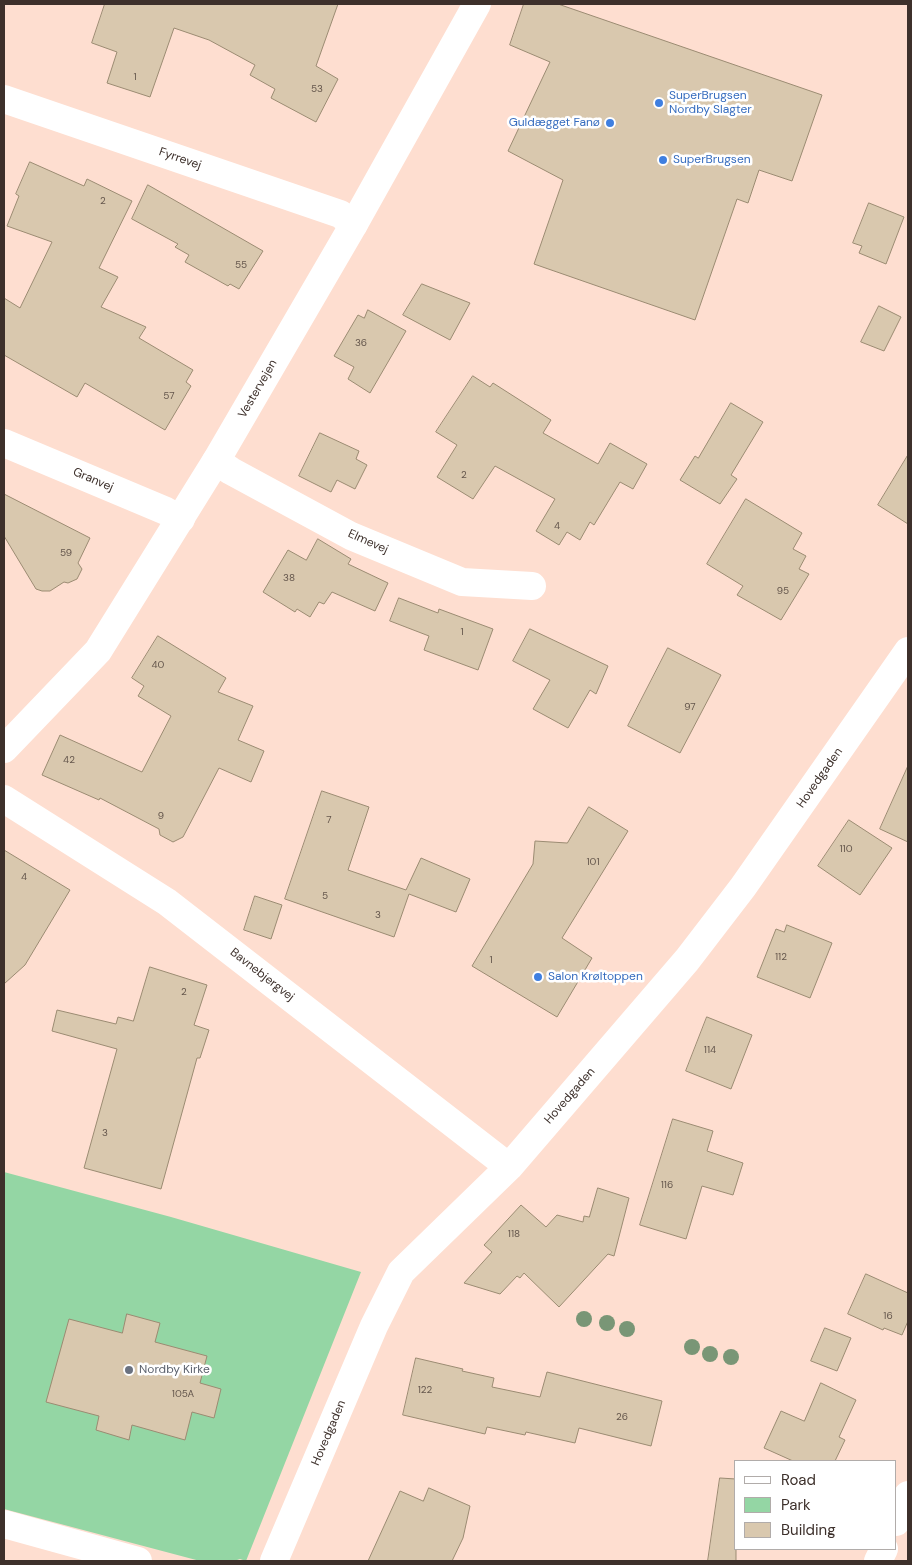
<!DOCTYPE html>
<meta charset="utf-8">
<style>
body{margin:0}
#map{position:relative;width:912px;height:1565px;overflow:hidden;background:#feded0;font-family:"DM Sans",sans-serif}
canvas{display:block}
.frame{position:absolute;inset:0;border:5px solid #3d302b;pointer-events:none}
.legend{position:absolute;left:734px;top:1460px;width:162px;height:90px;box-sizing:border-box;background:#fff;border:1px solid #b1acaa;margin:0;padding:6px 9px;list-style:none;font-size:15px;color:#3d302b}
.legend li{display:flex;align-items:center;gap:10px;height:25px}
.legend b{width:25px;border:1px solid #b1acaa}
</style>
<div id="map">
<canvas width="912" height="1565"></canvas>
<div class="frame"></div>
<ul class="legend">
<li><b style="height:6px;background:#fff"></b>Road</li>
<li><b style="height:14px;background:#94d6a4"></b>Park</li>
<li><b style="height:14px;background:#d9c8ae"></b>Building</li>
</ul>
</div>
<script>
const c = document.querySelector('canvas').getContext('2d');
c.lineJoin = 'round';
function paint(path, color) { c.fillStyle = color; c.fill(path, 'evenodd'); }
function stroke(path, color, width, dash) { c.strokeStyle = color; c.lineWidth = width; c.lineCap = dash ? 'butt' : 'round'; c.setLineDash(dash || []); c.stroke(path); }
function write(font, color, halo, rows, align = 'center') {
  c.font = font + ' "DM Sans",sans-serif'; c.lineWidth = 5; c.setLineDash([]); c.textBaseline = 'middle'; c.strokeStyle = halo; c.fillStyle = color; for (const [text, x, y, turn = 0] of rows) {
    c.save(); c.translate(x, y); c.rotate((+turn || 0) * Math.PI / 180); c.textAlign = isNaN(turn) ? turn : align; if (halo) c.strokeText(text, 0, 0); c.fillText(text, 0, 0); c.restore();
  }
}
paint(new Path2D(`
 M 4,1172 L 171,1217 L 361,1272 L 246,1561 L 240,1559 L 234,1561 L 200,1561 L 4,1509 Z`), '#94d6a4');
const building = new Path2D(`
 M 105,4 L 338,4 L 316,66 L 338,79 L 316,122 L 271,98 L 275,89 L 250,75 L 255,65 L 209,40 L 174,28 L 150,97 L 107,83 L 117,52 L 92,43 Z
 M 524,4 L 558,4 L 822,95 L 792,181 L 759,170 L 748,203 L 737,199 L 695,320 L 534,264 L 563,180 L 508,151 L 550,62 L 510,45 Z
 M 30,162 L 84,186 L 87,179 L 132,201 L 99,268 L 118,277 L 101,307 L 146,327 L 139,338 L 193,370 L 186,382 L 191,386 L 165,430 L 85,383 L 77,397 L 4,355 L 4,298 L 20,308 L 52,242 L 7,226 L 19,196 L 16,194 Z
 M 148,185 L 263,251 L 239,289 L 230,284 L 228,286 L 185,262 L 189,255 L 175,247 L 178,244 L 132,219 Z
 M 869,203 L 904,217 L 886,264 L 859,253 L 862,246 L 853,243 Z
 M 422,284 L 470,303 L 450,340 L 403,315 Z
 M 879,306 L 901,317 L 884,351 L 861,342 Z
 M 368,310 L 406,331 L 370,393 L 348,379 L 354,367 L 334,356 L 358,315 L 364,318 Z
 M 473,376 L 490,387 L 493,383 L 551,420 L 543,433 L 598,464 L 610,443 L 647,464 L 633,489 L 620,482 L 594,525 L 590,522 L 580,540 L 567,532 L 559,545 L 536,531 L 555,499 L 495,466 L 473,499 L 437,477 L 457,445 L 436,432 Z
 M 731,403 L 763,422 L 731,475 L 737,479 L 720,504 L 680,480 L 695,456 L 698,458 Z
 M 320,433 L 359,451 L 356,459 L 367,465 L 355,489 L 337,480 L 331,492 L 299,476 Z
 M 908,455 L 908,524 L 878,505 Z
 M 4,494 L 90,538 L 78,563 L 82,569 L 77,579 L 68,583 L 64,582 L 50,591 L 42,591 L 36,589 L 4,536 Z
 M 746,499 L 802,533 L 793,549 L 806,556 L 799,569 L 809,574 L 781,620 L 737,595 L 743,586 L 707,564 Z
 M 318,539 L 351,559 L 348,564 L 388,583 L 375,611 L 332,592 L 324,604 L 319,602 L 310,617 L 297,609 L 295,612 L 263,592 L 288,550 L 306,560 Z
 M 399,598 L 438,613 L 439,609 L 493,629 L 478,670 L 424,650 L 429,636 L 390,621 Z
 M 530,629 L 608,666 L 596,694 L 590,690 L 568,728 L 533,709 L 550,680 L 513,661 Z
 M 158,636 L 226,678 L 218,692 L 253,706 L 238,740 L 264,751 L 251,782 L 219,768 L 183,837 L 173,842 L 160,835 L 159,829 L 100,798 L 99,800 L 42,775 L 60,735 L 142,772 L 171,716 L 138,696 L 144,686 L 132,678 Z
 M 668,648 L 721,675 L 680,753 L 628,726 Z
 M 908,766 L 908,842 L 880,829 Z
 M 322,791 L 369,807 L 348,870 L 406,890 L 421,858 L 470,879 L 456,912 L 409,894 L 394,937 L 285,899 Z
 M 589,807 L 628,831 L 562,938 L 592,958 L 557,1017 L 472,966 L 533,864 L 535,841 L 567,843 Z
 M 849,820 L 892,848 L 860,895 L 818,866 Z
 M 4,850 L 70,890 L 25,965 L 4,984 Z
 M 255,896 L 282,905 L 271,939 L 244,930 Z
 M 787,925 L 832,943 L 810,998 L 757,977 L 776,929 L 784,932 Z
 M 150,967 L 207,985 L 194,1025 L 209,1030 L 200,1058 L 197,1058 L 161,1189 L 84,1168 L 117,1049 L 52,1031 L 57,1010 L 116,1024 L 118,1017 L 133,1021 Z
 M 707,1017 L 752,1035 L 731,1089 L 686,1071 Z
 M 673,1119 L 713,1131 L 707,1151 L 743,1163 L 733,1195 L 702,1186 L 686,1239 L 640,1225 Z
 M 598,1188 L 629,1198 L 614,1256 L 608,1254 L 559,1307 L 524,1273 L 520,1278 L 517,1276 L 500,1294 L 464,1283 L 492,1252 L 484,1245 L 521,1205 L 546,1227 L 557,1215 L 583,1222 L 584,1216 L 589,1217 Z
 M 866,1274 L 908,1293 L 908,1321 L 902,1335 L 884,1328 L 883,1330 L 848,1314 Z
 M 127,1314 L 160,1323 L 155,1342 L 207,1356 L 200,1383 L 221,1389 L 214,1418 L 192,1412 L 185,1440 L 132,1425 L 129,1440 L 96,1430 L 99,1416 L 46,1402 L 69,1319 L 122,1333 Z
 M 825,1328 L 851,1338 L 837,1371 L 811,1361 Z
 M 416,1358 L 463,1369 L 462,1371 L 494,1378 L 492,1387 L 540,1397 L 547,1372 L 662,1401 L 651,1446 L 579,1428 L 575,1443 L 526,1432 L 525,1435 L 487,1427 L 485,1434 L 403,1415 Z
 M 821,1383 L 856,1400 L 839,1437 L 845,1440 L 835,1461 L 793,1461 L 764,1448 L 781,1411 L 804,1421 Z
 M 720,1478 L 736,1479 L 736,1561 L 708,1561 Z
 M 429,1488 L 470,1506 L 463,1538 L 452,1561 L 368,1561 L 400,1491 L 423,1501 Z`);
paint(building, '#d9c8ae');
stroke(building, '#9b8b72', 1);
stroke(new Path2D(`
 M 4,99 L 340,214 L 354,224
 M 4,443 L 166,511 L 181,519
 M 216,461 L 231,471 L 351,536 L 462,582 L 532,586
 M 4,799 L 167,902 L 509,1167
 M 4,1524 L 138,1561
 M 274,1561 L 374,1326 L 401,1272 L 509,1167 L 687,960 L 743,887 L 908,651`), '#fff', 28);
stroke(new Path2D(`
 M 4,749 L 98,651 L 216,461 L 354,224 L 477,4
 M 896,1522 L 908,1495
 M 878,1561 L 884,1549`), '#fff', 28);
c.fillStyle = '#799676';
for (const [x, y] of [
 [584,1319],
 [607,1323],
 [627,1329],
 [692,1347],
 [710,1354],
 [731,1357]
]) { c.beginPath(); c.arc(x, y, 8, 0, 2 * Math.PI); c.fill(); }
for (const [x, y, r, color] of [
 [659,103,5,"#3f7fe0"],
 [610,123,5,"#3f7fe0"],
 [663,160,5,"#3f7fe0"],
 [538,977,5,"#3f7fe0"],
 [129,1370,5,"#6b7280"]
]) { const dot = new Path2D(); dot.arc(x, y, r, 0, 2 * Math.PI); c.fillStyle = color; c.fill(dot); stroke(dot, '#fff', 2); }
write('10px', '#64564c', null, [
 ["1",135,77],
 ["53",317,89],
 ["2",103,201],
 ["55",241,265],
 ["36",361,343],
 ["57",169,396],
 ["2",464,475],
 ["4",557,526],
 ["59",66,553],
 ["38",289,578],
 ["95",783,591],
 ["1",462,632],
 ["40",158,665],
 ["97",690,707],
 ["42",69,760],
 ["9",161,816],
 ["7",329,820],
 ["110",846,849],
 ["101",593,862],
 ["4",24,877],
 ["5",325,896],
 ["3",378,915],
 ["112",781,957],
 ["1",491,960],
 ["2",184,992],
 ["114",710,1050],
 ["3",105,1133],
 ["116",667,1185],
 ["118",514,1234],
 ["16",888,1316],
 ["122",425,1390],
 ["105A",183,1394],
 ["26",622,1417]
]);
write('12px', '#366cbe', '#fff', [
 ["SuperBrugsen",669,96],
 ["Nordby Slagter",669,110],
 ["Guldægget Fanø",600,123,"right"],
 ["SuperBrugsen",673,160],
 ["Salon Krøltoppen",548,977]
], 'left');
write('12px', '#3d302b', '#fff', [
 ["Fyrrevej",180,159,19],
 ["Vestervejen",258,389,-60],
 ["Granvej",93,480,23],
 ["Elmevej",368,542,24],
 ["Hovedgaden",820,778,-55],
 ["Bavnebjergvej",262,975,38],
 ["Hovedgaden",570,1096,-49],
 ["Hovedgaden",329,1433,-67]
]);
write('12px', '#5b616d', '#fff', [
 ["Nordby Kirke",139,1370]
], 'left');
</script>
